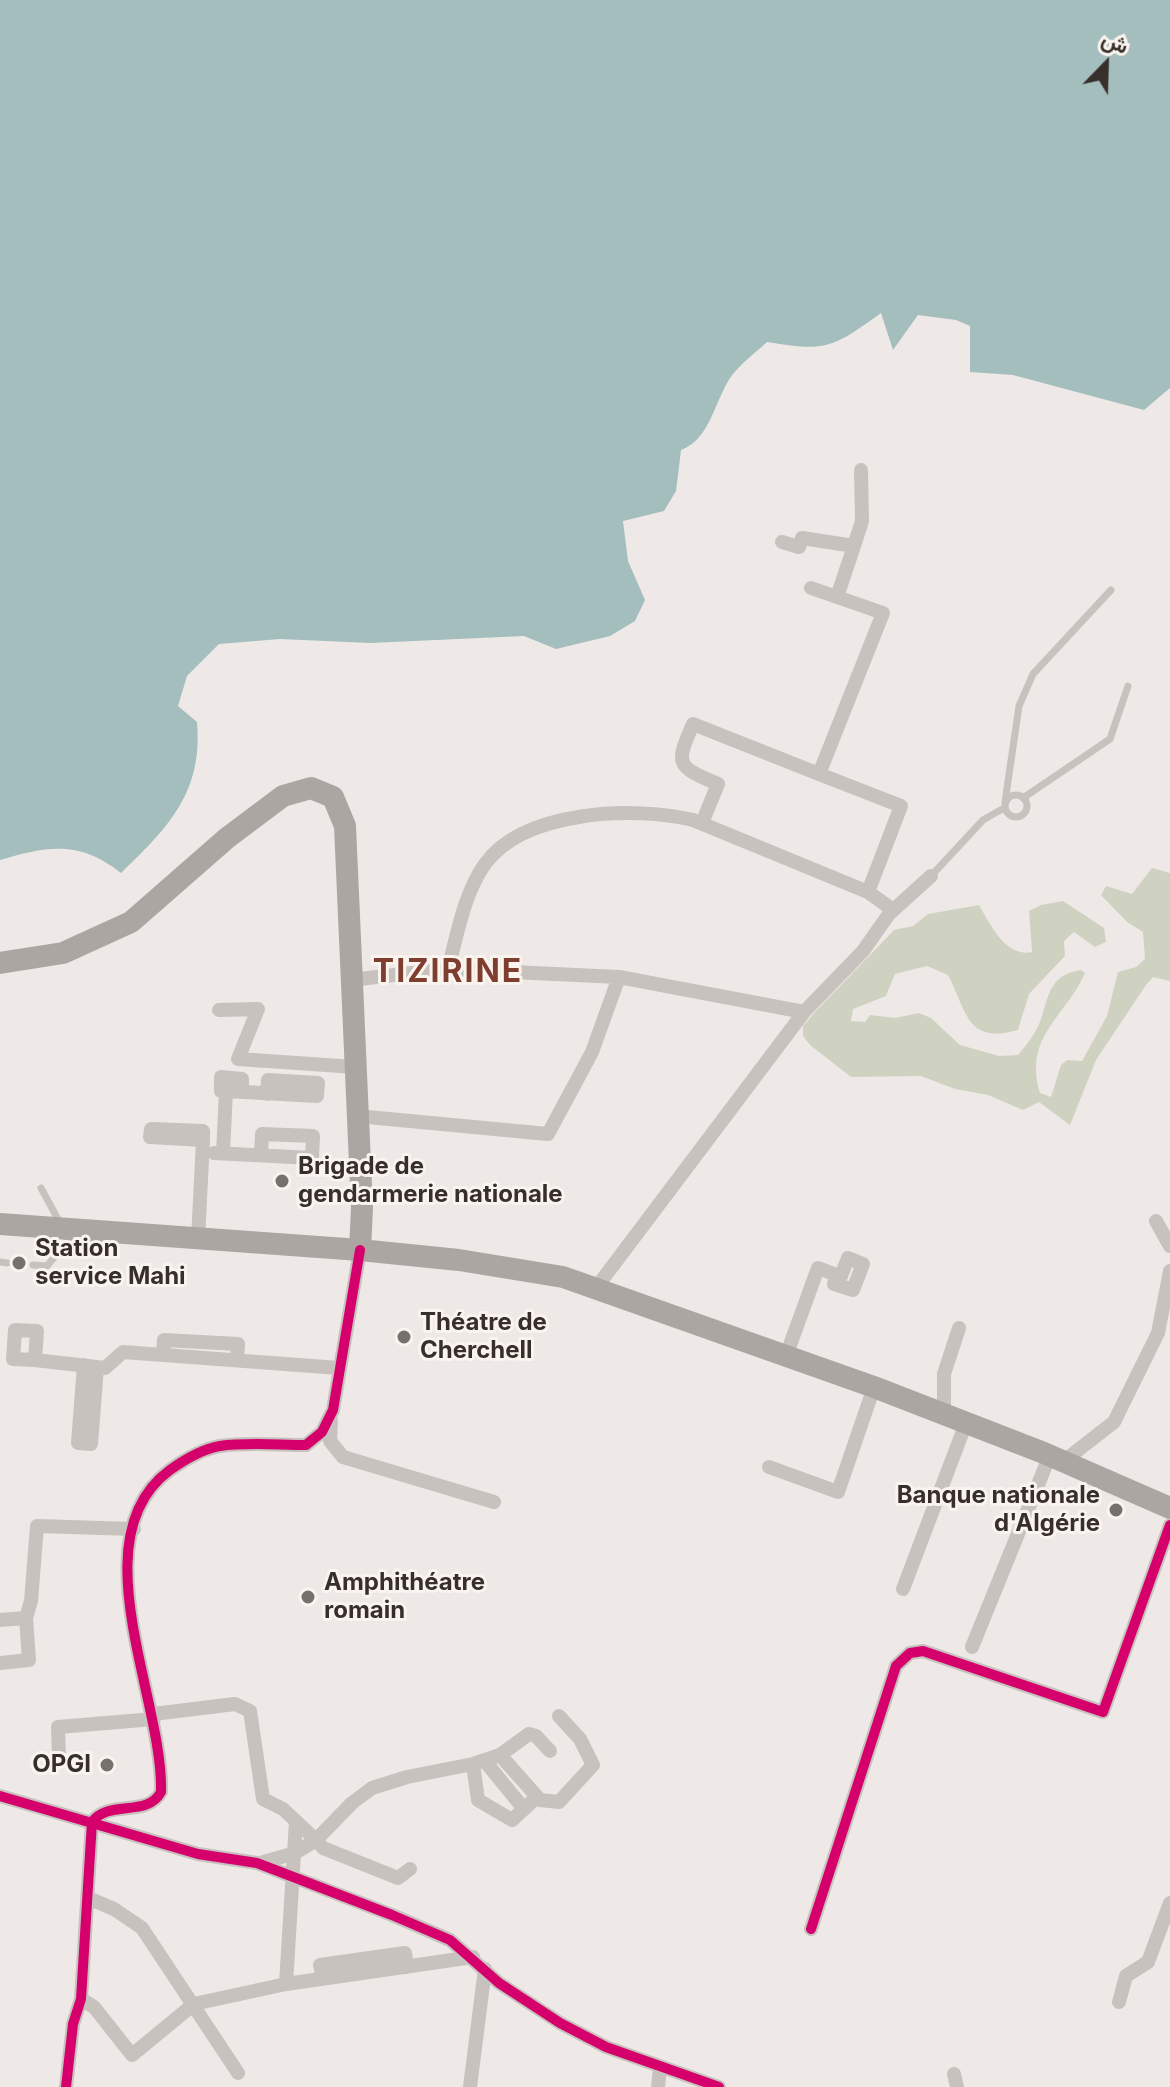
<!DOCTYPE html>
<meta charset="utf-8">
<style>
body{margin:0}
#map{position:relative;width:1170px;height:2087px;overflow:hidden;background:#eee9e6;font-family:Inter,Vazirmatn,sans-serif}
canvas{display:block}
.north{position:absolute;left:1066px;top:24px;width:80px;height:80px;-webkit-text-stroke:6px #f9f4ee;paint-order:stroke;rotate:23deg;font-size:22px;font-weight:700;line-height:32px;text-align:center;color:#382f2c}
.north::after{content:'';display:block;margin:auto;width:28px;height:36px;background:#382f2c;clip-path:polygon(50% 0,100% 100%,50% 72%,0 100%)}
</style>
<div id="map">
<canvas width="1170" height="2087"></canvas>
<div class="north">ش</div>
</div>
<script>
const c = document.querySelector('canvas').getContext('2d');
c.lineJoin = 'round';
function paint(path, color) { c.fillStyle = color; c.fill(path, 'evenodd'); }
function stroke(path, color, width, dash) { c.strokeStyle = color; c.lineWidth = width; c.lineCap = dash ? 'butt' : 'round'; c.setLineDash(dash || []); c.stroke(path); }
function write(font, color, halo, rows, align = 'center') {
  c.font = font + ' Inter,sans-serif'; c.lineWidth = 6; c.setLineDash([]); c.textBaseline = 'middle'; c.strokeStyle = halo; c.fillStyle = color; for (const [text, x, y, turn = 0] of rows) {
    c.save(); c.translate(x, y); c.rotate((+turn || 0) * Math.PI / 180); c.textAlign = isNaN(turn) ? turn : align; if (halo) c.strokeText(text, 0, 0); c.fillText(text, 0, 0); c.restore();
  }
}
paint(new Path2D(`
 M 1152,868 L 1170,873 L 1170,981 L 1153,977 L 1146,985 L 1096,1060 L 1070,1125 L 1039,1102 L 1023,1110 L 988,1095 L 955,1089 L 921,1076 L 851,1077 L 810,1045 L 803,1036 L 803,1026 L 814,1013 L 894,930 L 913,926 L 928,914 L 979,905 C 990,924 1006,958 1032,952 L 1029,911 L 1041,905 L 1063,901 L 1104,928 L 1106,942 L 1095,947 L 1074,932 L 1064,941 L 1065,956 L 1029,994 L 1018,1030 C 966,1045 967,1011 948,975 L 927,966 L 895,974 L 886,996 L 853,1009 L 851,1021 L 865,1022 L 870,1015 L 895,1018 L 919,1013 L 931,1018 L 960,1045 L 999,1056 L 1018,1055 C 1026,1046 1035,1034 1040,1022 C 1049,997 1048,975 1081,970 L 1085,973 C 1066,1017 1023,1036 1040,1093 L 1051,1097 L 1061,1065 L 1067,1060 L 1082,1061 L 1107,1016 L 1118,972 L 1136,967 L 1145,959 L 1143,932 L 1127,922 L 1101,895 L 1106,886 L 1132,894 Z`), '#d0d2c1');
paint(new Path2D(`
 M 0,0 L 1170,0 L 1170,388 L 1144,410 L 1013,375 L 970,372 L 970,326 L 956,320 L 918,315 L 893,350 L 881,313 C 832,348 827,352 767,342 C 755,353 739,365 730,378 C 714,403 710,439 681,450 L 676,491 L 664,511 L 623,521 L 628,561 L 645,600 L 635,621 L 610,636 L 556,649 L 524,636 L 370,643 L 280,639 L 219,644 L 187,676 L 178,706 L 197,722 C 203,792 169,827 121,873 C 79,840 48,846 0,860 Z`), '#a4bebd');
stroke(new Path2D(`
 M1005 806a11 11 0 1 1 22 0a11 11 0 1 1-22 0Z
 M 1023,798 L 1110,739 L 1128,686
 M 1005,802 L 1019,706 L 1033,674 L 1111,590
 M 931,876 L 983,820 L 1004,808
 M 41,1188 L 60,1223
 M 0,1262 L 7,1263
 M 33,1265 L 47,1266 L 72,1235`), '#c7c2be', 7);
stroke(new Path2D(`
 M 782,542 L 799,547 L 802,538 L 854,546 L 837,597 L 883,613 L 819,774 L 901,806 L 868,892
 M 854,546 L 862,521 L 861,470
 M 811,588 L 837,597
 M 702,823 L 718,784 C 676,766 675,765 693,724 L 819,774
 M 448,969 L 619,977 L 804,1012
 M 350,980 L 448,969 C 457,936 464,893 485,864 C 524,810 634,806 693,820 L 868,892 L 889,907 L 889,914
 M 219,1010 L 258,1009 L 238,1059 L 355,1067
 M 226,1091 L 221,1091 L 221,1077 L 242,1079 L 242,1092
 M 357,1116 L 548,1134 L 592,1052 L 619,977
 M 214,1153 L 312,1158 L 313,1136 L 262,1134 L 261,1155
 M 223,1153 L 226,1091 L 317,1096 L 318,1083 L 268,1080 L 267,1094
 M 1156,1221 L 1170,1246
 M 198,1239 L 203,1140 L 150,1137 L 151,1129 L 203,1131 L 203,1140
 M 596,1288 L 804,1012 L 863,951 L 889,914 L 931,876
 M 163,1355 L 164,1340 L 238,1344 L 237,1360
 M 786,1356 L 818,1268 L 837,1275 L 834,1284 L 853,1290 L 863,1264 L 848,1258 L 841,1276 L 837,1275
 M 35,1360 L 13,1359 L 15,1330 L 37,1331 L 35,1360 L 105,1368 L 123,1352 L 339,1368
 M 84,1365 L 78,1443 L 91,1444 L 97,1367
 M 944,1415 L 944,1374 L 959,1328
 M 331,1421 L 330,1441 L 343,1457 L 494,1502
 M 1064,1461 L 1114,1422 L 1158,1333 L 1170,1271
 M 769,1467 L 838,1492 L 874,1387
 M 903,1589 L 966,1423
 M 26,1618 L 31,1601 L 37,1526 L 134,1529
 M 0,1620 L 26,1618 L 29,1660 L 0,1663
 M 972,1647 L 1050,1455
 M 153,1714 L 235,1704 L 250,1711 L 263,1799 L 283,1809 L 316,1840 L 352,1803 L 372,1788 L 407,1777 L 473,1764 L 500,1755 L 529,1734 L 536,1736 L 550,1751
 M 500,1755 L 540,1800 L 559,1802 L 593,1765 L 580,1739 L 559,1716
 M 59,1759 L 58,1727 L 154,1719
 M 484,1760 L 524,1809
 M 473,1764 L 478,1800 L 512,1820 L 537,1797
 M 0,1796 L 198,1854 L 257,1863 L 392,1915 L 450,1940 L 499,1983 L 560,2023 L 606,2047 L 719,2087
 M 260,1863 L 295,1853 L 316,1840 L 323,1848 L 398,1878 L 410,1869
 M 88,1898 L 114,1909 L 142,1928 L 238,2073
 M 811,1929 L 896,1666 L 910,1653 L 923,1651 L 1103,1712 L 1170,1525
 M 323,1979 L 320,1965 L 405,1953 L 407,1967
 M 286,1984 L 473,1957
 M 81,1999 L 94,2007 L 132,2055 L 194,2004 L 286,1984 L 296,1821
 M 1119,2002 L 1126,1976 L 1148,1962 L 1170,1903
 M 954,2074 L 957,2087
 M 66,2087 L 73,2024 L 81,1999 L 92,1822 C 109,1799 147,1818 161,1792 C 164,1700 78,1537 170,1470 C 184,1460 202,1449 220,1446 C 247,1442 278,1445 306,1445 L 322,1432 L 333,1410 L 360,1250
 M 470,2087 L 485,1969
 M 658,2087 L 660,2068`), '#c7c2be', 14);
stroke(new Path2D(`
 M 0,963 L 63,953 L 131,922 L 227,838 L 283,796 L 311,788 L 333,797 L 345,826 L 362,1208 L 360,1250
 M 0,1224 L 360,1250 L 459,1260 L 563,1277 L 874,1387 L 1044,1453 L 1170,1508`), '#aca6a3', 22);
stroke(new Path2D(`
 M 0,1796 L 198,1854 L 257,1863 L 392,1915 L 450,1940 L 499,1983 L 560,2023 L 606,2047 L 719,2087
 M 811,1929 L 896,1666 L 910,1653 L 923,1651 L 1103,1712 L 1170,1525
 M 66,2087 L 73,2024 L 81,1999 L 92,1822 C 109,1799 147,1818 161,1792 C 164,1700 78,1537 170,1470 C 184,1460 202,1449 220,1446 C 247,1442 278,1445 306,1445 L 322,1432 L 333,1410 L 360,1250`), '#d6006c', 10);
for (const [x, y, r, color] of [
 [282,1181,8,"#78706d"],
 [19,1263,8,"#78706d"],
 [404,1337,8,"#78706d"],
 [1116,1510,8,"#78706d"],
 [308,1597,8,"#78706d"],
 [107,1765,8,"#78706d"]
]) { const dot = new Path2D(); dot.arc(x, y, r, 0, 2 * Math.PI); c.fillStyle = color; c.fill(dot); stroke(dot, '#f9f4ee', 3); }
write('bold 24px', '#382f2c', '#f9f4ee', [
 ["Brigade de",298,1167],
 ["gendarmerie nationale",298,1195],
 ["Station",35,1249],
 ["service Mahi",35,1277],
 ["Théatre de",420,1323],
 ["Cherchell",420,1351],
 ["Banque nationale",1100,1496,"right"],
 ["d'Algérie",1100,1524,"right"],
 ["Amphithéatre",324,1583],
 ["romain",324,1611],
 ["OPGI",91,1765,"right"]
], 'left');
c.letterSpacing = '2px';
write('bold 32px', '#7e3d2f', '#f9f4ee', [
 ["TIZIRINE",448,972]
]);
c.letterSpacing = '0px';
</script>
